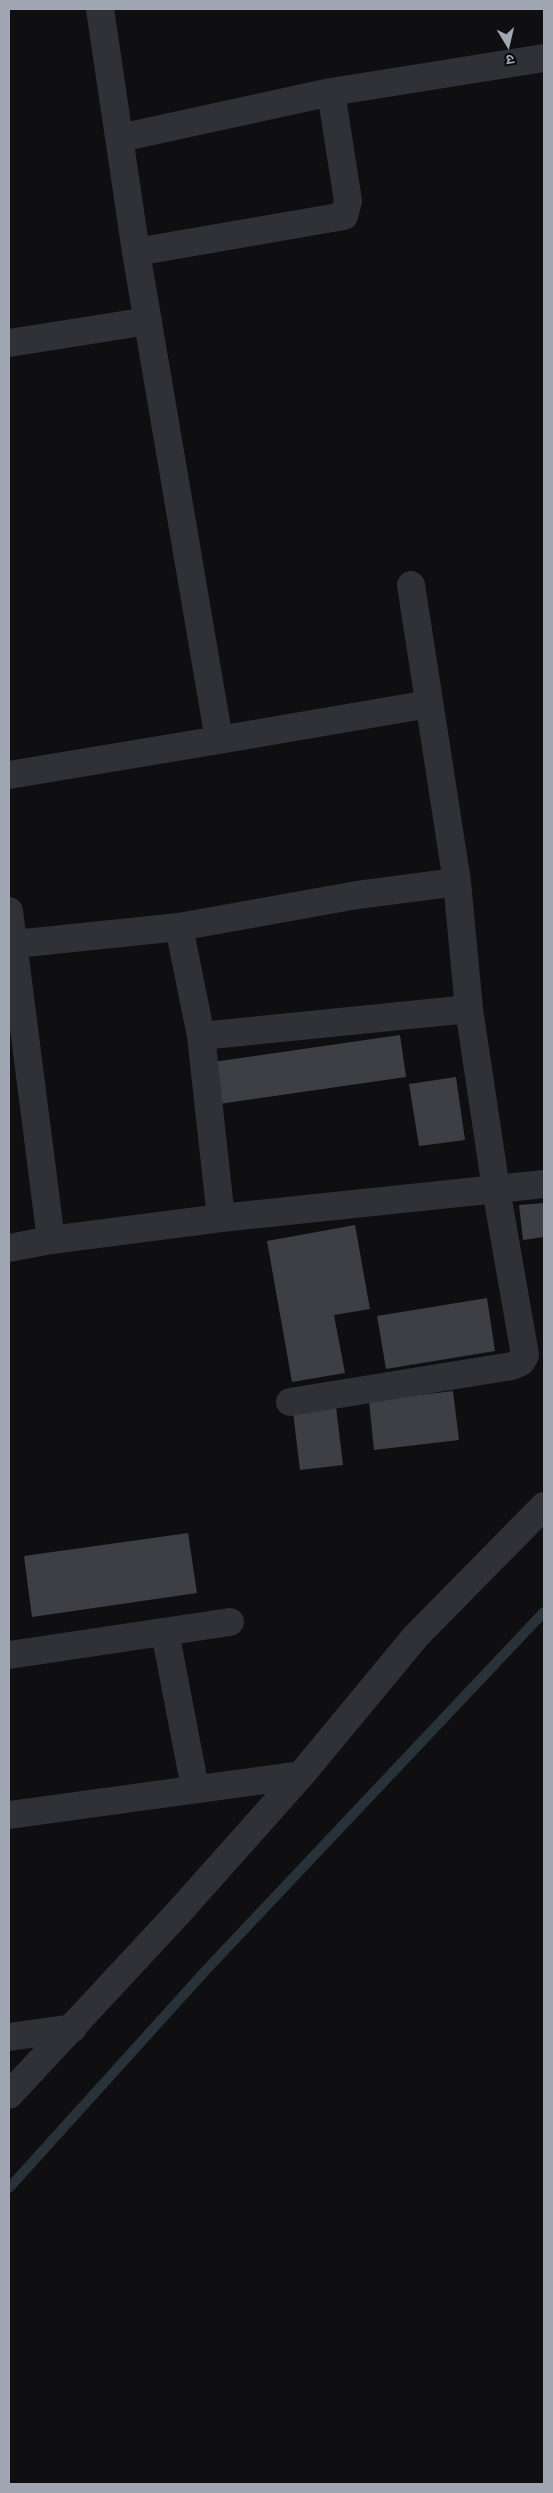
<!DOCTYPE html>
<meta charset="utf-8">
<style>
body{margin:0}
#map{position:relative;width:553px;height:2493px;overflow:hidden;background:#0f0f11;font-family:"IBM Plex Sans","Noto Sans Devanagari",sans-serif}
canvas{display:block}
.frame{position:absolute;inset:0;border:10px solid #a0a6b2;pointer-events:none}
.north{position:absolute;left:483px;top:20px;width:50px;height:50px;-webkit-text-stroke:4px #0a0a0c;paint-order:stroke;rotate:171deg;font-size:14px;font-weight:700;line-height:20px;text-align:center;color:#a0a6b2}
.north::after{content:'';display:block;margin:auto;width:18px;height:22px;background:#a0a6b2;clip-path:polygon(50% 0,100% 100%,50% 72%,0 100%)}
</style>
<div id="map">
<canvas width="553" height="2493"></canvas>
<div class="frame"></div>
<div class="north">उ</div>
</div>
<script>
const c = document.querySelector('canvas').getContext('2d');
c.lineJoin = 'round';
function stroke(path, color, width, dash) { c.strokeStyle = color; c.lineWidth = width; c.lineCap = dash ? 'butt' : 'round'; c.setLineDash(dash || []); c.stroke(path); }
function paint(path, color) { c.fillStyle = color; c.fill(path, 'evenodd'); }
stroke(new Path2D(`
 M 9,2188 L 207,1969 L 544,1612`), '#293239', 10);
paint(new Path2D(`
 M 400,1035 L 406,1077 L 219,1104 L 213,1062 Z
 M 456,1077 L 465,1140 L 419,1146 L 409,1084 Z
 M 544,1203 L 544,1237 L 523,1240 L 519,1205 Z
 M 355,1225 L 370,1309 L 334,1315 L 345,1373 L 292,1382 L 267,1241 Z
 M 487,1298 L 495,1351 L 386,1369 L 377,1316 Z
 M 453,1391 L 459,1440 L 374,1450 L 369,1401 Z
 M 336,1407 L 343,1465 L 300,1470 L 293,1412 Z
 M 188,1533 L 197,1593 L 32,1617 L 24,1556 Z`), '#3e3f44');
stroke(new Path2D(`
 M 100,9 L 136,252 L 219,740 L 429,704
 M 120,138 L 331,92 L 544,58
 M 136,252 L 344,216 L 348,201 L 331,92
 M 9,343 L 148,321
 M 9,775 L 219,740
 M 9,911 L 51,1240
 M 179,927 L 201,1036 L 221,1218
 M 15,944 L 179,927 L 357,895 L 457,882
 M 201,1036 L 469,1009
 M 9,1248 L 51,1240 L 221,1218 L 544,1184
 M 290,1402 L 512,1366 L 521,1362 L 525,1355 L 496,1189 L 469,1009 L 457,882 L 411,585
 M 165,1632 L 195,1788
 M 9,1655 L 230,1622
 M 9,1815 L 301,1775
 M 9,2037 L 73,2028
 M 9,2095 L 179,1912 L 301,1775 L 416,1636 L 544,1506`), '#303136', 28);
</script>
